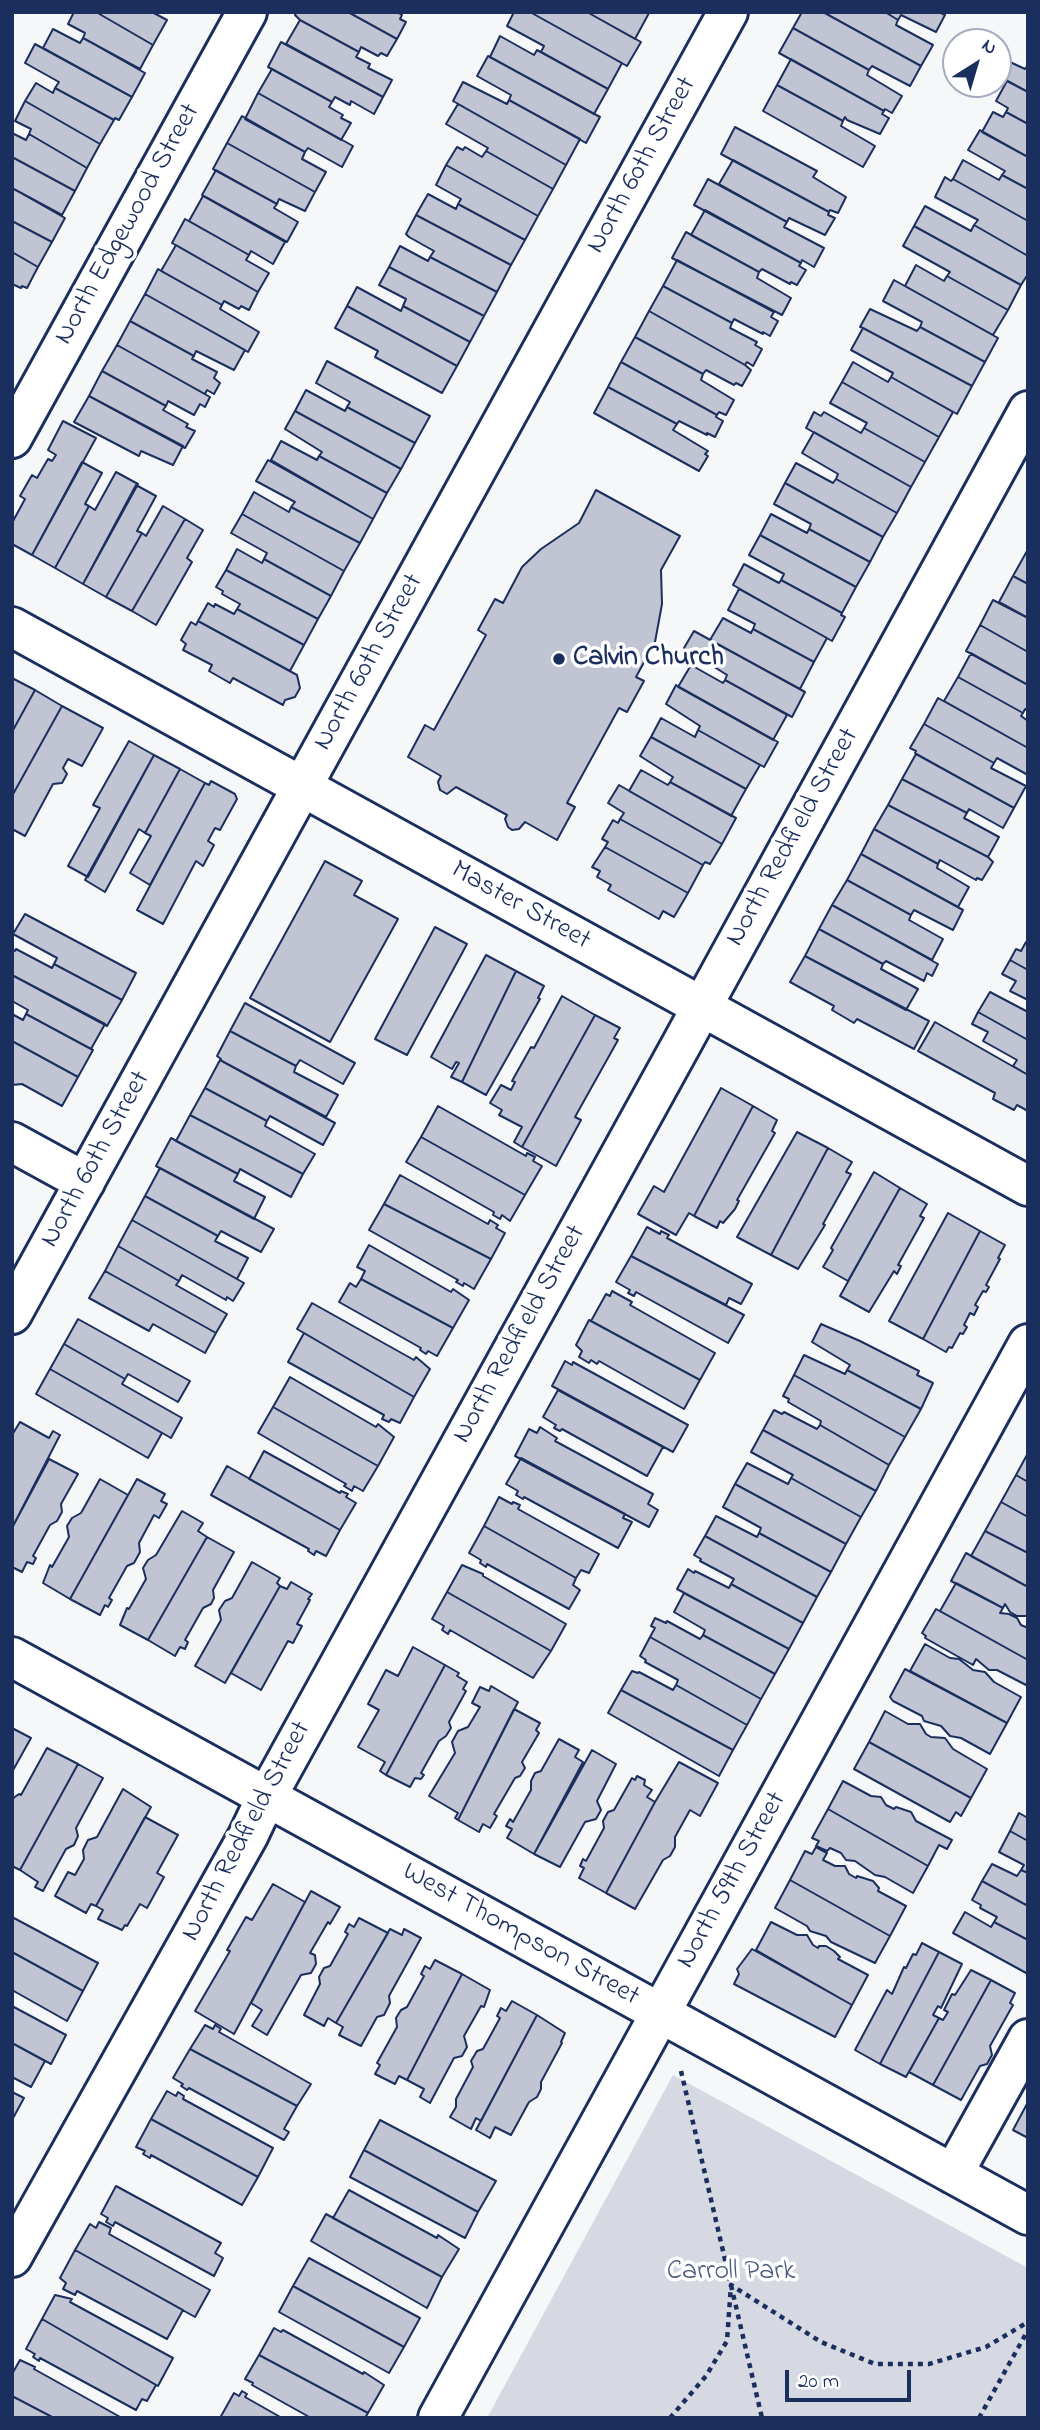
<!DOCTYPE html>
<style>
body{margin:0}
#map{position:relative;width:1040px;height:2430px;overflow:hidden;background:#f6f7f9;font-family:"Indie Flower",sans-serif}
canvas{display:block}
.frame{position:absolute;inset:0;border:14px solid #1b2f5e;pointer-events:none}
.north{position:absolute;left:942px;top:28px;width:70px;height:70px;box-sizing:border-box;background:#fff;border:2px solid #a4acbf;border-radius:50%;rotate:37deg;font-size:19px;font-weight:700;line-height:28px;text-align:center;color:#1b2f5e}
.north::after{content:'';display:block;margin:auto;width:24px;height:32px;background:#1b2f5e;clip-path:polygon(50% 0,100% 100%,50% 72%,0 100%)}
.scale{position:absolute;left:785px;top:2370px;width:126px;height:32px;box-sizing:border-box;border:4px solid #1b2f5e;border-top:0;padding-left:9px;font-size:21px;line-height:24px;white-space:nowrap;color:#1b2f5e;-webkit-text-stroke:5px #fff;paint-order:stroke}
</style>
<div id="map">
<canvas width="1040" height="2430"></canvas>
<div class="frame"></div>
<div class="north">N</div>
<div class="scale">20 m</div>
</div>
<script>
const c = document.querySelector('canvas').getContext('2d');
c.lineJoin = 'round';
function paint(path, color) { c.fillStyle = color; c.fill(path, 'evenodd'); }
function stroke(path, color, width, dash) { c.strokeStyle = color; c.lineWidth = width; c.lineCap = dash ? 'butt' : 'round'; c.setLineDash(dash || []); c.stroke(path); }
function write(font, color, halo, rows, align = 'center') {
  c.font = font + ' "Indie Flower",sans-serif'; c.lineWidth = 7; c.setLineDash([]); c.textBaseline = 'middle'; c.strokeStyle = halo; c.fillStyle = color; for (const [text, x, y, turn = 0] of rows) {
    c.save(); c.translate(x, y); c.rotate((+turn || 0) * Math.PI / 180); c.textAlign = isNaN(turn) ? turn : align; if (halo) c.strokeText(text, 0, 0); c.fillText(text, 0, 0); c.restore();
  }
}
paint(new Path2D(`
 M 673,2075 L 1028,2268 L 1028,2418 L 487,2418 Z`), '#d6d9e2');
const building = new Path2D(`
 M 74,12 L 96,12 L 153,45 L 140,69 L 83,38 L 85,33 L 68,24 Z
 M 96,12 L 152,12 L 167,20 L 153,45 Z
 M 297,12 L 348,12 L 397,39 L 387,56 L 381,53 L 378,56 L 361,47 L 359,52 L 300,20 L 295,15 Z
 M 348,12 L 397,12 L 402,15 L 400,19 L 406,22 L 397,39 Z
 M 514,12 L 530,12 L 622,63 L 608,89 L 541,52 L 544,46 L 507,26 Z
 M 530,12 L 587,12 L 641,42 L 627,66 Z
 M 587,12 L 648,12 L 649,13 L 635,39 Z
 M 802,12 L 823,12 L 921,66 L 910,86 L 872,66 L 869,70 L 793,28 Z
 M 823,12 L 885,12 L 898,20 L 896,25 L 933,45 L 921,66 Z
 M 885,12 L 939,12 L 945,15 L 936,32 L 901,15 L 898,20 Z
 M 300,20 L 359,52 L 356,57 L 370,64 L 368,68 L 392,80 L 383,97 L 286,44 Z
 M 793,28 L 869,70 L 867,75 L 902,96 L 892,113 L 885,109 L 884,111 L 779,53 Z
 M 53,29 L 80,43 L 83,38 L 145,73 L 132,97 L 43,48 Z
 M 500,36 L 534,55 L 537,50 L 608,89 L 594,114 L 490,57 Z
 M 281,42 L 383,97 L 374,114 L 351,101 L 350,105 L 335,97 L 332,102 L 268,67 Z
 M 35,44 L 132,97 L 119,120 L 115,118 L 114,120 L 55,88 L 59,82 L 25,63 Z
 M 488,56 L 600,117 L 586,143 L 509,100 L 511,95 L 477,76 Z
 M 791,59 L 884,111 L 882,114 L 889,118 L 880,134 L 847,120 L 845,117 L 843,121 L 777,85 Z
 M 1010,62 L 1025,69 L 1028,65 L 1028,92 L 1002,78 Z
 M 272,69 L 332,102 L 329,107 L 343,115 L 341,118 L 351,123 L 341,140 L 258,93 Z
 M 1007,81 L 1028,92 L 1028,124 L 1006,112 L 1008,108 L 996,101 Z
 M 463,82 L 507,104 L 509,100 L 580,139 L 566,165 L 453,101 Z
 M 36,83 L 53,93 L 55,88 L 114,120 L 100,144 L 25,101 Z
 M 777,85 L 843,121 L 841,126 L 875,146 L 863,167 L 763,111 Z
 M 258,93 L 353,146 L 342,167 L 308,148 L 305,152 L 245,119 Z
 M 25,101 L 100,144 L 87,168 L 29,134 L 31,129 L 15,121 Z
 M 458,104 L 566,165 L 553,189 L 486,151 L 488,148 L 446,124 Z
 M 993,112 L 1003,117 L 1006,112 L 1028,124 L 1028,157 L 982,132 Z
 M 242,116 L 305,152 L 302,159 L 326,172 L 315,192 L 227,143 Z
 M 735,127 L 817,171 L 813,177 L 846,197 L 838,213 L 830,210 L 829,212 L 721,154 Z
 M 980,130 L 1028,157 L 1028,189 L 1002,175 L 1005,171 L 968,150 Z
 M 12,133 L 26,140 L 29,134 L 87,168 L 75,191 L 12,157 Z
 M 227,143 L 315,192 L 305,211 L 279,199 L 277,204 L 213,169 Z
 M 457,147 L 463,150 L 465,147 L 482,157 L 486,151 L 553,189 L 538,216 L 446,165 Z
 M 12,157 L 75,191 L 62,215 L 12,188 Z
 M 733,160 L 829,212 L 828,215 L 835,218 L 825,235 L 789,218 L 787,222 L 719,184 Z
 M 963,160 L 999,180 L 1002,175 L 1028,189 L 1028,221 L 953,179 Z
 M 446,165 L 538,216 L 525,240 L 458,204 L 461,199 L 436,185 Z
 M 216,170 L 277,204 L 274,208 L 298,222 L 287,242 L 202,195 Z
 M 945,177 L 951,181 L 953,179 L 1028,221 L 1028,256 L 974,225 L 978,220 L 935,197 Z
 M 708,179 L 787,222 L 784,227 L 824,248 L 814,267 L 802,260 L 801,263 L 694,205 Z
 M 12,188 L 65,218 L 52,242 L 12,221 Z
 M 428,194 L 456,209 L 458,204 L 525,240 L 511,265 L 416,215 Z
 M 203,196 L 285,242 L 273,264 L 251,251 L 249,255 L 189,221 Z
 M 925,206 L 971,231 L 974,225 L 1028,256 L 1028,274 L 1021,285 L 914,226 Z
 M 705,210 L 801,263 L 799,266 L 806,270 L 797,285 L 791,282 L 790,284 L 762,269 L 759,272 L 691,235 Z
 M 416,215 L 511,265 L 497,292 L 430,257 L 434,251 L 409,237 L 406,234 Z
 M 185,219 L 249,255 L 246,260 L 269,273 L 258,292 L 172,243 Z
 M 12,221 L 52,242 L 38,267 L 12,252 Z
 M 914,226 L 1021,285 L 1008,310 L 947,276 L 950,272 L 903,246 Z
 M 686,232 L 759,272 L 757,278 L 791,298 L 782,315 L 672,258 Z
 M 176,245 L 258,292 L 249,310 L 241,306 L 239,309 L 224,301 L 222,305 L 161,271 Z
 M 400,246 L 428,261 L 430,257 L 497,292 L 484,316 L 389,267 Z
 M 12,252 L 38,267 L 27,288 L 22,286 L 21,288 L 12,284 Z
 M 677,260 L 774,312 L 771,317 L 778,321 L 770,336 L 763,332 L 763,334 L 734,319 L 732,323 L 663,286 Z
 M 916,265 L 944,281 L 947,276 L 1008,310 L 993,335 L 905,286 Z
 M 389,267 L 484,316 L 470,342 L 403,306 L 406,299 L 379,285 Z
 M 158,269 L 222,305 L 220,309 L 259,332 L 248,352 L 145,294 Z
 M 894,280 L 998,338 L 985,362 L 920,327 L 922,322 L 883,301 Z
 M 663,286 L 732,323 L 730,328 L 757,342 L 755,345 L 762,349 L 753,366 L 747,362 L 745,365 L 649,311 Z
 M 357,287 L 401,311 L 403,306 L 470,342 L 457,366 L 347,306 Z
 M 145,294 L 245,350 L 234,370 L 196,351 L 194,356 L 130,321 Z
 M 347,306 L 457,366 L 442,393 L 375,357 L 378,351 L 335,328 Z
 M 870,309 L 917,331 L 920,327 L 985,362 L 972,386 L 863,328 L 860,327 Z
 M 649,311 L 745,365 L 751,370 L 742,386 L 736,383 L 734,385 L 706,370 L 703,374 L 635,337 Z
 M 130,321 L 194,356 L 192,359 L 217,372 L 214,378 L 220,383 L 214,394 L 207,390 L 205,394 L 117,345 Z
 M 863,328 L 972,386 L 957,414 L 891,377 L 893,373 L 851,350 Z
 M 635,337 L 703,374 L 701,380 L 734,400 L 726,415 L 719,412 L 717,415 L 621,362 Z
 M 117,345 L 210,397 L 205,407 L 200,404 L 194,415 L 168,401 L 166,406 L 102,371 Z
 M 327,361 L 430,416 L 415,443 L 347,407 L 350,402 L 316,383 Z
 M 621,362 L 717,415 L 716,417 L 723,421 L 715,437 L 707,433 L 707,435 L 679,421 L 677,424 L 608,387 Z
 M 853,362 L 888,382 L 891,377 L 953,412 L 939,437 L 842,382 Z
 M 102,371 L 166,406 L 163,410 L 188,424 L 186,427 L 195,431 L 185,448 L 89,396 Z
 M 842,382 L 939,437 L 925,462 L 864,428 L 867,423 L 830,403 Z
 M 608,387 L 677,424 L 673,430 L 708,451 L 705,454 L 708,456 L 699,471 L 594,413 Z
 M 306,390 L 345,411 L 347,407 L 415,443 L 401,469 L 295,411 Z
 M 89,396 L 183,446 L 173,465 L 141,451 L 139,456 L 74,422 Z
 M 295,411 L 401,469 L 387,493 L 319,456 L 322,452 L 285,429 Z
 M 814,412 L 821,416 L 824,412 L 861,433 L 864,428 L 925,462 L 911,487 L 806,428 Z
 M 63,421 L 96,438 L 32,555 L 12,544 L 12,523 L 25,499 L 20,496 L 32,475 L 37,478 L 48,459 L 52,461 L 56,455 L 48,450 Z
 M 814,432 L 911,487 L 897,513 L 836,479 L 838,474 L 802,453 Z
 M 281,441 L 317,460 L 319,456 L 387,493 L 373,519 L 271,460 Z
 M 268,460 L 373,519 L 360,543 L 291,507 L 295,502 L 256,481 Z
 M 82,462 L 102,473 L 85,504 L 89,506 L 55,568 L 32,555 Z
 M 796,463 L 833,483 L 836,479 L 897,513 L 883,537 L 785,483 Z
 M 116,472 L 138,484 L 83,584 L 55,568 L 89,506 L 95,510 Z
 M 785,483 L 883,537 L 870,562 L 809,529 L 811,524 L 774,504 Z
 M 136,485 L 156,496 L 137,531 L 142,533 L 106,597 L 83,584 Z
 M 596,490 L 680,536 L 661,570 L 662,604 L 655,642 L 636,677 L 644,681 L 627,712 L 619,708 L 567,803 L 575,807 L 557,840 L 525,822 L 519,829 L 512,830 L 508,827 L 505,819 L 507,815 L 456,787 L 447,794 L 440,790 L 438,782 L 441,776 L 408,757 L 425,725 L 434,730 L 486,635 L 478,630 L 495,599 L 503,603 L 522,567 L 541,549 L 579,523 Z
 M 254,492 L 289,512 L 291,507 L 360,543 L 344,571 L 242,514 Z
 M 163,506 L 185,519 L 132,611 L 106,597 L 142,533 L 146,536 Z
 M 242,514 L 344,571 L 331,596 L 264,559 L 267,553 L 231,533 Z
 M 771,514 L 807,533 L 809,529 L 870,562 L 856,587 L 760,535 Z
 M 185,519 L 203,530 L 187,558 L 192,562 L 156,625 L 132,611 Z
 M 760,535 L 856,587 L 842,613 L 781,580 L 784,574 L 749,555 Z
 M 237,549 L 262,563 L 264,559 L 331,596 L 318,619 L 226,570 Z
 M 1027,551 L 1028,551 L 1028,584 L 1013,576 Z
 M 744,564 L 779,583 L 781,580 L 842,613 L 841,615 L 845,617 L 832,641 L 733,585 Z
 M 226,570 L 318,619 L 304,645 L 237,609 L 240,604 L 222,594 L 223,591 L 216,587 Z
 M 1013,576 L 1028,584 L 1028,618 L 999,602 Z
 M 739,589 L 827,638 L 814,662 L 753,629 L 755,624 L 728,610 Z
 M 993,600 L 1028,618 L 1028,652 L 980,625 Z
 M 208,603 L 214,607 L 215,604 L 234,614 L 237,609 L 304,645 L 290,671 L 198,621 Z
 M 723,618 L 751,633 L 753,629 L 814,662 L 800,689 L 710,640 Z
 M 198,621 L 297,675 L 300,688 L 295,697 L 285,700 L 283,705 L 233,678 L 230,683 L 209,671 L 212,665 L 183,650 L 186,644 L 181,640 L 191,622 L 196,625 Z
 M 980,625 L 1028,652 L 1028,685 L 966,651 Z
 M 694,631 L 805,692 L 792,717 L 725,680 L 727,675 L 684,648 Z
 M 971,653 L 1028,685 L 1028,710 L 1025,709 L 1023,713 L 958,677 Z
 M 691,665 L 723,683 L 725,680 L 787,715 L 773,740 L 678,687 Z
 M 958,677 L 1023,713 L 1021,716 L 1028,721 L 1028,748 L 944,701 Z
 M 12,678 L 35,690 L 12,732 Z
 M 676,685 L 778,742 L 764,767 L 698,730 L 700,726 L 666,704 Z
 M 35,690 L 62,706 L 12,796 L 12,732 Z
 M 938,698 L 1028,748 L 1028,775 L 997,758 L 994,763 L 924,724 Z
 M 62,706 L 103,728 L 82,766 L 68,759 L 63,768 L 67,774 L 62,783 L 53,784 L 25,836 L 12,829 L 12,796 Z
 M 661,718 L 695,737 L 698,730 L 760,765 L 746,789 L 651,737 Z
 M 924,724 L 994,763 L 991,768 L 1026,786 L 1014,808 L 915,753 L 916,751 L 910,748 Z
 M 651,737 L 746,789 L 731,816 L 670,782 L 673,777 L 640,756 Z
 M 129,741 L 154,755 L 88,877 L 68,866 L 100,808 L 93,805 Z
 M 916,754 L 1014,808 L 1003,828 L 969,809 L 967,813 L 902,779 Z
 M 154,755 L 180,769 L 145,833 L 139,829 L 105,892 L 85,880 Z
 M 180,769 L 205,783 L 150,885 L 130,873 L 151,836 L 145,833 Z
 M 641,770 L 668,785 L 670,782 L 736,818 L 722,844 L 629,791 Z
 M 902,779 L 967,813 L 964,818 L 999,837 L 988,857 L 888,805 Z
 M 211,781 L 235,794 L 237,799 L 220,830 L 215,828 L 208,841 L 214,845 L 203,866 L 196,861 L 163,924 L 137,910 L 205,783 L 209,785 Z
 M 619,785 L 722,844 L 710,864 L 705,862 L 703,865 L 620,819 L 624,813 L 608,803 Z
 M 888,805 L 988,857 L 993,862 L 982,880 L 977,878 L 976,880 L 940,860 L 938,864 L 874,829 Z
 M 620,819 L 703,865 L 688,893 L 605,847 L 608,842 L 602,839 L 613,820 L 618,823 Z
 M 874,829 L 938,864 L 937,868 L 969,887 L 958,907 L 861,854 Z
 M 605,847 L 688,893 L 674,917 L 663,911 L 659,919 L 608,890 L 611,885 L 597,877 L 600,871 L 592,867 Z
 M 861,854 L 963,910 L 953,930 L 914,910 L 911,915 L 847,880 Z
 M 325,861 L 362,881 L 354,895 L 398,919 L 330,1042 L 250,998 Z
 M 847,880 L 911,915 L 909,920 L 943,939 L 932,960 L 832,905 Z
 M 832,905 L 938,964 L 932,976 L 927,973 L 924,981 L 886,961 L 883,964 L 819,929 Z
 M 25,914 L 136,973 L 122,1000 L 54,964 L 57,958 L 13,934 Z
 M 435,927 L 467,944 L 407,1055 L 375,1039 Z
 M 819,929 L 883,964 L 881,969 L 918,989 L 906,1010 L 805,956 Z
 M 1026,942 L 1028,944 L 1028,970 L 1010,960 L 1016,949 L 1021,951 Z
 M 12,949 L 15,951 L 16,949 L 52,968 L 54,964 L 122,1000 L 107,1026 L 12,975 Z
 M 486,955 L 516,971 L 462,1082 L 451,1077 L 459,1063 L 456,1062 L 452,1069 L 431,1057 Z
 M 805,956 L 929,1021 L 914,1049 L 857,1019 L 854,1023 L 832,1010 L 834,1006 L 790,982 Z
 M 1010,960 L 1028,970 L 1028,1000 L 1010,991 L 1016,981 L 1002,974 Z
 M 516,971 L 544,986 L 538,998 L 540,999 L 486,1095 L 462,1082 Z
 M 12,975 L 105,1024 L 91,1049 L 26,1014 L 28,1010 L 12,1001 Z
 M 990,992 L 1028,1012 L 1028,1040 L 978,1012 Z
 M 562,996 L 595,1015 L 522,1147 L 514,1142 L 522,1127 L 499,1115 L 502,1110 L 490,1103 L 501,1085 L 511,1090 L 515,1082 L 512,1081 L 531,1047 L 534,1048 Z
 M 245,1003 L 355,1063 L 343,1084 L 300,1060 L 296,1066 L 230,1031 Z
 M 978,1012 L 1028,1040 L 1028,1075 L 1013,1066 L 1017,1060 L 983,1041 L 988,1032 L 972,1024 Z
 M 12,1014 L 23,1020 L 26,1014 L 93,1050 L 78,1077 L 12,1041 Z
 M 595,1015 L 620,1028 L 614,1038 L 618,1040 L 575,1117 L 581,1120 L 556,1166 L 522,1147 Z
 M 935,1022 L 1028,1075 L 1028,1111 L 1017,1105 L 1014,1110 L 993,1099 L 995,1093 L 918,1051 Z
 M 230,1031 L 296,1066 L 294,1072 L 338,1095 L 326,1117 L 220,1060 L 221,1059 L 217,1056 Z
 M 12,1041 L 78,1077 L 62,1106 L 22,1084 L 12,1085 Z
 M 220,1060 L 335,1123 L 323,1145 L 270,1116 L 267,1121 L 205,1088 Z
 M 205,1088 L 267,1121 L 265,1126 L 315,1154 L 303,1174 L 190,1115 Z
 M 721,1088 L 753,1106 L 694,1216 L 689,1213 L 676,1235 L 638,1214 L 654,1186 L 664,1192 Z
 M 438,1106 L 526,1156 L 527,1153 L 535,1157 L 533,1161 L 542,1166 L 525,1195 L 421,1137 Z
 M 753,1106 L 777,1120 L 772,1131 L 775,1133 L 737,1200 L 739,1201 L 735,1209 L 723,1223 L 720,1221 L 717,1228 L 694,1216 Z
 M 190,1115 L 303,1174 L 291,1197 L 240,1169 L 238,1174 L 176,1141 Z
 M 797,1132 L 828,1148 L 771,1255 L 737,1237 Z
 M 421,1137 L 525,1195 L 510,1221 L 502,1215 L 500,1219 L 493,1215 L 494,1212 L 406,1162 Z
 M 171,1138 L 238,1174 L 234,1181 L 265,1197 L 254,1219 L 156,1166 Z
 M 828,1148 L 852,1162 L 846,1172 L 851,1174 L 823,1224 L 825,1225 L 798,1269 L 771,1255 Z
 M 160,1168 L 274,1229 L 261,1252 L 221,1231 L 218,1236 L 145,1196 Z
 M 874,1172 L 900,1188 L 848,1281 L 823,1267 L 833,1250 L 831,1248 Z
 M 400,1175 L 488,1224 L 490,1220 L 498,1225 L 496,1228 L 505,1233 L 491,1259 L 384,1204 Z
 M 900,1188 L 927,1204 L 920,1216 L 924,1218 L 898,1265 L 901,1266 L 897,1274 L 894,1271 L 869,1312 L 840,1296 Z
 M 145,1196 L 218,1236 L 215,1241 L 248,1258 L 237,1279 L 132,1220 Z
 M 384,1204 L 491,1259 L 474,1289 L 464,1283 L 463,1286 L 456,1282 L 458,1280 L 369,1230 Z
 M 948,1213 L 980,1231 L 923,1339 L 889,1321 Z
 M 132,1220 L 244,1283 L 233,1301 L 227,1297 L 226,1300 L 182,1275 L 179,1281 L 118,1246 Z
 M 647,1227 L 660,1234 L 661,1231 L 669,1235 L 667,1238 L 752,1284 L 741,1304 L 729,1298 L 726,1305 L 631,1256 Z
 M 980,1231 L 1005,1245 L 998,1258 L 1000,1259 L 986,1285 L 989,1287 L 986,1292 L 983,1291 L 975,1305 L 978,1307 L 974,1315 L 970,1313 L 964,1325 L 967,1327 L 963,1334 L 960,1333 L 952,1348 L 949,1347 L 946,1352 L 923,1339 Z
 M 369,1245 L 451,1292 L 453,1289 L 469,1300 L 453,1328 L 361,1279 L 365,1271 L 357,1267 Z
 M 118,1246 L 179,1281 L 176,1285 L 227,1314 L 216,1333 L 105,1271 Z
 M 631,1256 L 744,1315 L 728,1343 L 636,1292 L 634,1296 L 628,1293 L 630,1290 L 616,1282 Z
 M 105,1271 L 216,1333 L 205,1353 L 153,1324 L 149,1331 L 89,1298 Z
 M 361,1279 L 453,1328 L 437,1356 L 428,1351 L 426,1354 L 420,1350 L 421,1348 L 339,1302 L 350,1283 L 356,1287 Z
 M 612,1291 L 632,1302 L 630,1305 L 715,1353 L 700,1380 L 591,1321 L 606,1294 L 610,1296 Z
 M 312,1303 L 414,1360 L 416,1357 L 430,1369 L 414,1397 L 297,1329 Z
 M 78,1319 L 190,1381 L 178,1402 L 128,1374 L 125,1379 L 64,1344 Z
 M 589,1320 L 700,1380 L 684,1409 L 599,1361 L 597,1364 L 591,1360 L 589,1363 L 579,1357 L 582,1351 L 576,1345 Z
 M 821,1324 L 860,1341 L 919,1371 L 917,1375 L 933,1383 L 921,1409 L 847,1370 L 850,1365 L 812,1342 Z
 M 304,1333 L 414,1397 L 400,1423 L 391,1419 L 389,1422 L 382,1419 L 384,1415 L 288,1362 Z
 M 64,1344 L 125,1379 L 122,1384 L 182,1418 L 171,1438 L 50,1369 Z
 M 804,1355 L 845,1374 L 847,1370 L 921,1409 L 905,1437 L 794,1375 Z
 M 565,1361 L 572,1365 L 573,1362 L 688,1425 L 673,1452 L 552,1386 Z
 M 50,1369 L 162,1433 L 148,1458 L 36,1394 Z
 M 794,1375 L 905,1437 L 889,1465 L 820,1425 L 821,1421 L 788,1402 L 789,1399 L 783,1396 Z
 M 290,1377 L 376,1427 L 378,1424 L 394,1437 L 378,1466 L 273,1407 Z
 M 558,1390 L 663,1447 L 647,1476 L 562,1429 L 560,1431 L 554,1428 L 556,1425 L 543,1417 Z
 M 273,1407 L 378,1466 L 363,1491 L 354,1486 L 352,1491 L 344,1486 L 346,1484 L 258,1433 Z
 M 774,1410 L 782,1414 L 784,1412 L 817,1429 L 820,1425 L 889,1465 L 876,1491 L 763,1430 Z
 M 20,1422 L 49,1438 L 53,1431 L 60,1435 L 12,1528 L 12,1435 Z
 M 540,1427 L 557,1438 L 555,1441 L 653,1494 L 648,1504 L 658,1510 L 649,1527 L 515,1456 L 529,1429 L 537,1433 Z
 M 763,1430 L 876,1491 L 861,1517 L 791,1478 L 793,1475 L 751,1452 Z
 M 264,1451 L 340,1493 L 341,1491 L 348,1494 L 346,1497 L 356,1503 L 340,1530 L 249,1479 Z
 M 1028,1453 L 1028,1482 L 1016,1475 Z
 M 521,1458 L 625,1514 L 623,1518 L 632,1522 L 618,1548 L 524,1497 L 523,1499 L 516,1495 L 518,1491 L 506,1484 Z
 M 49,1459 L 78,1474 L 61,1504 L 62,1512 L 57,1521 L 50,1525 L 33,1556 L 36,1558 L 33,1564 L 27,1562 L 22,1572 L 12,1567 L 12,1528 Z
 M 747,1463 L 788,1484 L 791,1478 L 861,1517 L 846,1544 L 735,1484 Z
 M 227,1466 L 340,1530 L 326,1556 L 316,1551 L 314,1555 L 308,1551 L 309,1549 L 211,1495 Z
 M 1016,1475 L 1028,1482 L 1028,1517 L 1001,1502 Z
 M 100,1479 L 128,1495 L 70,1599 L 43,1583 L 50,1565 L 52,1567 L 69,1537 L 67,1526 L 72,1518 L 81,1513 Z
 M 137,1479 L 165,1494 L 161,1501 L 167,1504 L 159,1518 L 154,1515 L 139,1543 L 140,1552 L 134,1563 L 127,1566 L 109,1598 L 112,1600 L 108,1607 L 105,1605 L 100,1615 L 70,1599 Z
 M 735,1484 L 846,1544 L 831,1572 L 759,1533 L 761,1528 L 723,1507 Z
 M 499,1497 L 512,1504 L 513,1502 L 520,1505 L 518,1509 L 599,1554 L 589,1573 L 581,1570 L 576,1578 L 484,1526 Z
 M 1001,1502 L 1028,1517 L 1028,1553 L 985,1531 Z
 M 182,1511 L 203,1523 L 198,1531 L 207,1537 L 148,1640 L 120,1625 L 127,1608 L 129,1609 L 146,1579 L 143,1568 L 148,1560 L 156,1555 Z
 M 716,1516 L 757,1537 L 759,1533 L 831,1572 L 817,1597 L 705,1536 Z
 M 484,1526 L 576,1578 L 573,1585 L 580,1590 L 569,1609 L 487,1564 L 486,1567 L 480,1563 L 481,1560 L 469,1553 Z
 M 985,1531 L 1028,1553 L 1028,1587 L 971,1556 Z
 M 705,1536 L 817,1597 L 803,1623 L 731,1584 L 734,1579 L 700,1561 L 701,1559 L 694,1555 Z
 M 207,1537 L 234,1552 L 213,1590 L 214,1598 L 211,1604 L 203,1608 L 185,1640 L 188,1642 L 185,1649 L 180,1647 L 175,1656 L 148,1640 Z
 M 966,1553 L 1028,1587 L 1028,1616 L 1017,1616 L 1010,1612 L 1005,1604 L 1003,1608 L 951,1581 Z
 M 252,1562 L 280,1578 L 277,1583 L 280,1586 L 225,1683 L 195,1666 L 221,1620 L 219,1610 L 225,1601 L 232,1598 Z
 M 462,1565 L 483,1574 L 483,1576 L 566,1624 L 551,1651 L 447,1592 Z
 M 688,1569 L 694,1573 L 695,1571 L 729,1588 L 731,1584 L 803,1623 L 789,1649 L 677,1589 Z
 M 291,1582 L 312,1594 L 308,1599 L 310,1600 L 297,1624 L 302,1626 L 293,1643 L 288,1641 L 261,1690 L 231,1673 L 280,1586 L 287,1589 Z
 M 956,1583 L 1003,1608 L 1000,1613 L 1009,1614 L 1017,1618 L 1021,1625 L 1028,1628 L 1028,1660 L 940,1611 Z
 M 447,1592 L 551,1651 L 533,1678 L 450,1630 L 448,1634 L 442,1630 L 444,1626 L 432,1619 Z
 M 684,1593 L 789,1649 L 775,1674 L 703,1635 L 705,1630 L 674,1612 Z
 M 936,1609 L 1028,1660 L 1028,1681 L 1026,1685 L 997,1670 L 989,1670 L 976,1659 L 973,1665 L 925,1638 L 926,1636 L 922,1633 Z
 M 655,1618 L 666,1623 L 667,1621 L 700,1639 L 703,1635 L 775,1674 L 761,1699 L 650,1637 L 655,1628 L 651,1626 Z
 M 650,1637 L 761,1699 L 747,1725 L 676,1685 L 678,1680 L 645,1662 L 646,1660 L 640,1656 Z
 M 925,1644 L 950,1658 L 959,1659 L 973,1670 L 985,1672 L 994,1682 L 1021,1697 L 1007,1723 L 910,1671 Z
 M 413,1647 L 445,1665 L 386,1775 L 380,1771 L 385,1762 L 358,1747 L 379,1710 L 368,1704 L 386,1670 L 398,1676 Z
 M 445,1665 L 459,1673 L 457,1676 L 467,1682 L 463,1689 L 466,1691 L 449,1722 L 451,1728 L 446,1736 L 439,1741 L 421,1773 L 424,1775 L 421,1779 L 415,1778 L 410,1787 L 386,1775 Z
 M 905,1669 L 1007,1723 L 990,1754 L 961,1738 L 950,1736 L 941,1726 L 924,1721 L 922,1716 L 893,1701 L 890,1697 Z
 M 632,1671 L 638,1673 L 639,1672 L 673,1690 L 676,1685 L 747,1725 L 733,1750 L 621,1690 Z
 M 491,1686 L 518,1702 L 458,1820 L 455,1818 L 458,1813 L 429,1796 L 455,1753 L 452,1742 L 458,1731 L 468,1727 L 480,1707 L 472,1703 L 480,1687 L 489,1691 Z
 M 621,1690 L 733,1750 L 719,1776 L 608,1713 Z
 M 514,1709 L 540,1723 L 536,1730 L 539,1733 L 522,1762 L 525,1768 L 520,1776 L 515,1778 L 494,1814 L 497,1816 L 490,1828 L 483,1824 L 479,1832 L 458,1820 Z
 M 885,1711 L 908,1724 L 920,1724 L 926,1734 L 931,1737 L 945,1738 L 953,1749 L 987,1769 L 971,1798 L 869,1742 Z
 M 12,1728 L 31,1738 L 12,1772 Z
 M 559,1739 L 579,1750 L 575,1757 L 583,1762 L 534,1854 L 507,1838 L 512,1829 L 506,1826 L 510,1819 L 513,1822 L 531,1790 L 531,1781 L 535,1773 L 541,1771 Z
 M 869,1742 L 971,1798 L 961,1816 L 956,1812 L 950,1822 L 854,1769 Z
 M 47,1748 L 78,1764 L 20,1870 L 12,1866 L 12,1799 L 19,1794 L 21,1795 Z
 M 592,1750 L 616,1764 L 597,1801 L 601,1810 L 596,1819 L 585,1822 L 560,1867 L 534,1854 Z
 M 679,1762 L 718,1783 L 700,1816 L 690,1810 L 675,1837 L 675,1847 L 670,1856 L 663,1860 L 635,1909 L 606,1893 L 655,1802 Z
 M 78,1764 L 103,1778 L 76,1828 L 78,1836 L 74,1845 L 66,1849 L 43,1891 L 35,1887 L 38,1882 L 20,1870 Z
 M 637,1776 L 645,1780 L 644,1785 L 652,1790 L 647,1797 L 655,1802 L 606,1893 L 579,1878 L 584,1868 L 580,1866 L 583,1859 L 586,1861 L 604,1828 L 603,1821 L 608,1812 L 614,1810 L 632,1778 L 635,1780 Z
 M 843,1781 L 871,1796 L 881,1797 L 886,1805 L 894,1809 L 896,1807 L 911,1812 L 916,1821 L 952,1840 L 947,1849 L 939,1845 L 928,1866 L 828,1809 Z
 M 123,1789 L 151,1807 L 96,1906 L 91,1904 L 86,1913 L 55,1896 L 68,1872 L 75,1875 L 84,1859 L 83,1850 L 88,1840 L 97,1837 Z
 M 828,1809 L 928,1866 L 913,1893 L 885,1877 L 875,1875 L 855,1861 L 846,1860 L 841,1853 L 830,1848 L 827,1851 L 816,1846 L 819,1841 L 812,1838 Z
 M 1019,1813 L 1028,1818 L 1028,1841 L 1010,1831 Z
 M 145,1817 L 178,1835 L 157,1873 L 164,1877 L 147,1908 L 140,1904 L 127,1926 L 125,1925 L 122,1930 L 98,1919 L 103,1910 L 96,1906 Z
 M 1010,1831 L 1028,1841 L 1028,1873 L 1021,1870 L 1024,1865 L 999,1852 Z
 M 816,1847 L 827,1853 L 823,1860 L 835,1866 L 845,1866 L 849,1874 L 856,1878 L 857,1876 L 873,1881 L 879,1888 L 878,1891 L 906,1906 L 890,1936 L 790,1880 L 805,1851 L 812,1854 Z
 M 992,1864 L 1017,1876 L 1021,1870 L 1028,1873 L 1028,1906 L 982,1881 Z
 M 790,1880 L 890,1936 L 875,1963 L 831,1942 L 826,1936 L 810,1931 L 807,1926 L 775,1908 Z
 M 982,1881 L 1028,1906 L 1028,1940 L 994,1922 L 997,1917 L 980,1908 L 981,1905 L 972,1900 Z
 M 273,1884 L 305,1902 L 234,2034 L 195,2011 L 230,1951 L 227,1950 L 246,1917 L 252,1920 Z
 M 311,1891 L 340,1907 L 330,1924 L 328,1922 L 310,1953 L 315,1955 L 316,1964 L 311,1973 L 301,1975 L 267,2035 L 252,2026 L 262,2010 L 251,2003 Z
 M 965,1912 L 991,1927 L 994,1922 L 1028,1940 L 1028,1974 L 953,1933 Z
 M 12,1917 L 98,1963 L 83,1991 L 12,1952 Z
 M 359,1918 L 388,1933 L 336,2023 L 328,2018 L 324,2026 L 304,2015 L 320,1984 L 319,1977 L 324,1968 L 330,1966 L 348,1934 L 345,1932 L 349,1924 L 354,1927 Z
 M 771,1922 L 797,1935 L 807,1935 L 813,1945 L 818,1948 L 819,1946 L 826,1946 L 834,1951 L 840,1957 L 838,1959 L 868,1975 L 852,2005 L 756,1950 Z
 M 390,1929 L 402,1935 L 404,1929 L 421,1938 L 389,1996 L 390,2003 L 384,2015 L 377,2017 L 361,2046 L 339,2035 L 343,2027 L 336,2023 Z
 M 922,1943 L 939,1952 L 880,2064 L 855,2050 L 887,1990 L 892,1994 L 904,1967 L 906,1968 L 913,1954 L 916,1955 Z
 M 752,1949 L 852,2005 L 835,2037 L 734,1984 L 739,1974 L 737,1969 Z
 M 12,1952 L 83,1991 L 67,2021 L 12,1990 Z
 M 939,1952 L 962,1964 L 941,2008 L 938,2006 L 933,2015 L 939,2018 L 906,2077 L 880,2064 Z
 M 435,1960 L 462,1974 L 407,2080 L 399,2076 L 395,2084 L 375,2074 L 380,2065 L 377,2063 L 397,2027 L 396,2018 L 401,2010 L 407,2007 L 424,1976 L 421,1974 L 425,1966 L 430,1969 Z
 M 971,1970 L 991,1980 L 933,2085 L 909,2072 L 939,2018 L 943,2020 L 948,2012 L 944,2010 L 952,1994 L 955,1995 Z
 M 462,1974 L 490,1990 L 484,2007 L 481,2006 L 464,2036 L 467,2047 L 462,2056 L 454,2058 L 430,2103 L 420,2097 L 424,2089 L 407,2080 Z
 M 991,1980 L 1015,1993 L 1010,2003 L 1013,2005 L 990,2046 L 992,2055 L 987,2064 L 980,2066 L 961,2100 L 933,2085 Z
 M 512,2001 L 537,2015 L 481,2121 L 476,2118 L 471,2129 L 450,2117 L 456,2107 L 456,2099 L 473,2067 L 471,2061 L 477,2051 L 483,2049 L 500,2018 L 497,2016 L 501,2008 L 506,2011 Z
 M 12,2006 L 66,2035 L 51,2064 L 12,2043 Z
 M 537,2015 L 565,2033 L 561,2042 L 562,2043 L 541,2082 L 541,2089 L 537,2097 L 529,2102 L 511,2135 L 495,2127 L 490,2138 L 476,2130 Z
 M 205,2025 L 213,2029 L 215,2025 L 221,2029 L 219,2032 L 311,2084 L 297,2106 L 190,2049 Z
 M 12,2043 L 45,2061 L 31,2087 L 12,2077 Z
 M 190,2049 L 297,2106 L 284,2129 L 289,2132 L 284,2140 L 189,2088 L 187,2090 L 181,2086 L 183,2084 L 173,2078 Z
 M 167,2091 L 176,2096 L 178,2092 L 184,2096 L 183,2099 L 273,2148 L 258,2177 L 151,2119 Z
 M 12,2092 L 24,2098 L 12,2120 Z
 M 1028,2102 L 1028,2138 L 1013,2130 Z
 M 151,2119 L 258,2177 L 242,2205 L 151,2155 L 150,2158 L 143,2154 L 145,2151 L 136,2147 Z
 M 380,2120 L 496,2181 L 478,2212 L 364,2150 Z
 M 364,2150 L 478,2212 L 465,2238 L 350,2177 Z
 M 116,2186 L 221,2243 L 215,2253 L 223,2258 L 214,2276 L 115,2222 L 113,2226 L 106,2222 L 108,2218 L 101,2214 Z
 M 349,2190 L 437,2238 L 438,2235 L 459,2249 L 442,2277 L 333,2218 Z
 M 326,2214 L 442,2277 L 427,2308 L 311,2241 Z
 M 99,2222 L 111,2228 L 109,2234 L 210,2290 L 195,2317 L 75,2250 L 90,2224 L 96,2228 Z
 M 75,2250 L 183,2310 L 167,2339 L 77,2291 L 75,2295 L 63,2289 L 66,2283 L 60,2278 Z
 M 309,2258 L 420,2318 L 404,2347 L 293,2286 Z
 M 293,2286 L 404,2347 L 389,2373 L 279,2312 Z
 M 55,2295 L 72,2299 L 70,2302 L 173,2358 L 158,2386 L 42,2319 Z
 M 42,2319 L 156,2385 L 147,2401 L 142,2399 L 136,2410 L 40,2358 L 39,2361 L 33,2357 L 35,2354 L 26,2349 Z
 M 274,2328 L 281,2332 L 283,2330 L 363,2374 L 364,2372 L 384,2385 L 368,2413 L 259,2355 Z
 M 259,2355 L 368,2413 L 365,2418 L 311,2418 L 252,2385 L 253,2383 L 245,2379 Z
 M 20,2360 L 35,2367 L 34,2369 L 122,2418 L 54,2418 L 12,2396 L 12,2374 Z
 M 242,2391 L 247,2394 L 245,2397 L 282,2418 L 220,2418 L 234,2393 L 239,2396 Z
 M 12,2396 L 54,2418 L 12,2418 Z`);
paint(building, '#c0c4d3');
stroke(building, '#1b2f5e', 2);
const street = new Path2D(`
 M 12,438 L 247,12
 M 12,627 L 1028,1186
 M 12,1142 L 85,1182
 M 12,1657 L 1028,2215
 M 953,2174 L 1028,2039
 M 12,2257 L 248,1836 L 266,1798 L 681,1045 L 1028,411
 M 438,2418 L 1028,1344`);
const secondary = new Path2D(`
 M 12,1314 L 728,12`);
stroke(street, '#1b2f5e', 44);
stroke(secondary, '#1b2f5e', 44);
stroke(new Path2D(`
 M 681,2071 L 762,2418
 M 670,2418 L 706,2376 L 727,2341 L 731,2285 L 821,2342 L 875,2364 L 929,2364 L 986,2347 L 1028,2322
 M 979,2418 L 1028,2330`), '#1b2f5e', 4.5, [5, 5]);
stroke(street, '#fff', 38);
stroke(secondary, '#fff', 38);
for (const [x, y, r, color] of [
 [559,659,7,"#1b2f5e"]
]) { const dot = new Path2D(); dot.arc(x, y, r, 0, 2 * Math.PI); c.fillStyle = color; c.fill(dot); stroke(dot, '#fff', 2.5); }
write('28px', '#1b2f5e', '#fff', [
 ["North 60th Street",643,166,-61],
 ["North Edgewood Street",129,225,-61],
 ["North 60th Street",370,663,-61],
 ["North Redfield Street",794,838,-61],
 ["Master Street",520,907,29],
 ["North 60th Street",97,1160,-61],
 ["North Redfield Street",521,1335,-61],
 ["North Redfield Street",248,1832,-62],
 ["North 59th Street",733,1881,-61],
 ["West Thompson Street",520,1936,29]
]);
write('bold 28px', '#1b2f5e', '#fff', [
 ["Calvin Church",573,659]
], 'left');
write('28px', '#4a5a7f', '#fff', [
 ["Carroll Park",731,2273]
]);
</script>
